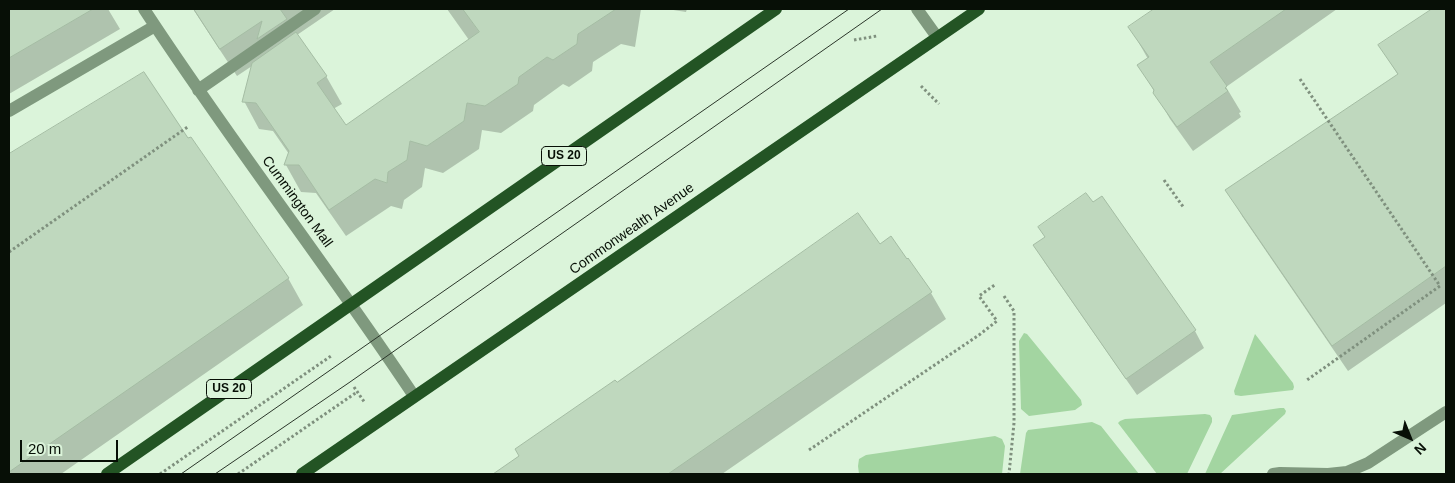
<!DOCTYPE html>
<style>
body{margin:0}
#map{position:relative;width:1455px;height:483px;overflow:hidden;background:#dbf4da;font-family:Arial,sans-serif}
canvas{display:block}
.frame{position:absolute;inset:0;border:10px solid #070f06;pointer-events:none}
.north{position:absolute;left:1385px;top:413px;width:50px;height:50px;-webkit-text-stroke:4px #dbf4da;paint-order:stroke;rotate:136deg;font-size:14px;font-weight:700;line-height:20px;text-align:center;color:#070f06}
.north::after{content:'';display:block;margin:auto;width:18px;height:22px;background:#070f06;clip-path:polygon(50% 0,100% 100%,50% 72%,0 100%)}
.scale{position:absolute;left:20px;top:440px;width:98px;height:22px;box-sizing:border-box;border:2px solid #070f06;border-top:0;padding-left:6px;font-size:15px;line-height:18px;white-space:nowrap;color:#070f06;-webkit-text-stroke:4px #dbf4da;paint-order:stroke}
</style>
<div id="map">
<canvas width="1455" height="483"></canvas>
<div class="frame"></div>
<div class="north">N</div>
<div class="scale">20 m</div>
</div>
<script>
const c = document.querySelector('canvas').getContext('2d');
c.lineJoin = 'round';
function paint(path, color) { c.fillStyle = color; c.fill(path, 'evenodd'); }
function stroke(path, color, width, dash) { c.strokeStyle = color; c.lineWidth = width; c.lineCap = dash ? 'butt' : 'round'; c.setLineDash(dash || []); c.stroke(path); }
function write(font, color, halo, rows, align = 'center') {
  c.font = font + ' Arial,sans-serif'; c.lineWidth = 4; c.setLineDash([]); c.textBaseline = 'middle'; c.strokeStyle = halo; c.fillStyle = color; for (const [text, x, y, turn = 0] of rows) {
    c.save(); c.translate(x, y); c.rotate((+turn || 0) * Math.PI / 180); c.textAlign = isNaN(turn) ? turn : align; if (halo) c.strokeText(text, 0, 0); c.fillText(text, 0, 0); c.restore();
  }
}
paint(new Path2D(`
 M 1024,333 L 1027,334 L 1081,400 L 1082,405 L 1075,410 L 1029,416 L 1021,409 L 1019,341 Z
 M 1255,334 L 1293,383 L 1294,387 L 1293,390 L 1241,396 L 1235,395 L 1234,391 Z
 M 1280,408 L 1284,408 L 1286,411 L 1285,414 L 1220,474 L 1205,474 L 1232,415 Z
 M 1205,414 L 1210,415 L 1212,418 L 1212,422 L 1187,474 L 1157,474 L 1118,423 L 1120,421 L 1125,419 Z
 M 1092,422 L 1101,426 L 1139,474 L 1020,474 L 1026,433 L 1028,430 Z
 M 995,436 L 1002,439 L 1005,446 L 1002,474 L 859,474 L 858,466 L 859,459 L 866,455 Z`), '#a3d5a1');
paint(new Path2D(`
 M 9,9 L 108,9 L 120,29 L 9,94 Z
 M 193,9 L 335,9 L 297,35 L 326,76 L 342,104 L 333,109 L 345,127 L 469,40 L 447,9 L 641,9 L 635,47 L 621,44 L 593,62 L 592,71 L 569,87 L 563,84 L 534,105 L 533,111 L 501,133 L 482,130 L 479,149 L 443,173 L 425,168 L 422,187 L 404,200 L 402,209 L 391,206 L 346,236 L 316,193 L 301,192 L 286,165 L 289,154 L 273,131 L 259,129 L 244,101 L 252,66 L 237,76 Z
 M 667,9 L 687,9 L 686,12 Z
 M 1160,9 L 1337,9 L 1226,87 L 1241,112 L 1239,113 L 1241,117 L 1193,151 L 1170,119 L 1139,65 L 1148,59 L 1130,27 Z
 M 1434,9 L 1446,9 L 1446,303 L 1348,371 L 1242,216 L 1227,190 L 1398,75 L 1380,46 Z
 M 143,73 L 188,140 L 288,278 L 303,305 L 61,474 L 9,474 L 9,155 Z
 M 1039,227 L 1195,331 L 1204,348 L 1137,395 L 1045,263 L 1035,246 L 1046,238 Z
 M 879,246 L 931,293 L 946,319 L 722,474 L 495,474 L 616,384 Z`), '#0003');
const building = new Path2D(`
 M 9,9 L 93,9 L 9,58 Z
 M 194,9 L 280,9 L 287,19 L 257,39 L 262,21 L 220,49 Z
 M 463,9 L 616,9 L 578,34 L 577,44 L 553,60 L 547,57 L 519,77 L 518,84 L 485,106 L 467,103 L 464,121 L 427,146 L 410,141 L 407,160 L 388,172 L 387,183 L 375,179 L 329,210 L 299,165 L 284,165 L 289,151 L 256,103 L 242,102 L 252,63 L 296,32 L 327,76 L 317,83 L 346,125 L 479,32 Z
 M 1154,9 L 1286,9 L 1210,62 L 1227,86 L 1225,88 L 1228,91 L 1177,127 L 1153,93 L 1154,90 L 1137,65 L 1149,57 L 1128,27 Z
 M 1432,9 L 1446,9 L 1446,266 L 1332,346 L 1225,190 L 1398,74 L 1378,45 Z
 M 144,72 L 188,138 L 191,137 L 289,278 L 9,472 L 9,154 Z
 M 1086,193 L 1093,202 L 1102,196 L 1196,330 L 1126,379 L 1033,245 L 1045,237 L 1038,227 Z
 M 858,213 L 880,244 L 891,236 L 907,259 L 908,258 L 932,292 L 668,474 L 493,474 L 519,456 L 515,449 L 615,380 L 617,382 Z`);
paint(building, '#bfd8be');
stroke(building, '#a4bca3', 1);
stroke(new Path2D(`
 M 854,40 L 877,36
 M 1300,79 L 1440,286 L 1307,380
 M 921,86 L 939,104
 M 1164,180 L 1184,208
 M 9,252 L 189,126
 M 1004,296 L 1014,311 L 1014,423 L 1009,474
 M 354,387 L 365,403
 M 809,450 L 979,335 L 997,321 L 979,296 L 996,284
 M 160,474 L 331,356
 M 238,474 L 357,392`), '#7f907e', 3, [2.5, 2.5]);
stroke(new Path2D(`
 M 144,9 C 230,141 327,265 414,396
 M 917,9 L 937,37
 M 198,90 L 315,9
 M 9,111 L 155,26
 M 1273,474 L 1280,473 L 1328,474 L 1347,472 L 1368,463 L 1446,412`), '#7f997e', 12);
stroke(new Path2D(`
 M 107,474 L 776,9
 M 302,474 L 979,9`), '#235424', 12);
stroke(new Path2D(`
 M 181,474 L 849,9
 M 215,474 L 350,382 L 882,9`), '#2b362a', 1);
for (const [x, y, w] of [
 [564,156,45],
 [229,389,45]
]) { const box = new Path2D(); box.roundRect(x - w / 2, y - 9.5, w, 19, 4); c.fillStyle = '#dbf4da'; c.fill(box); stroke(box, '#070f06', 1); }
write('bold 12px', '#070f06', null, [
 ["US 20",564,156],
 ["US 20",229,389]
]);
write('14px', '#070f06', '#dbf4da', [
 ["Cummington Mall",297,202,54],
 ["Commonwealth Avenue",632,229,-35]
]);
</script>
